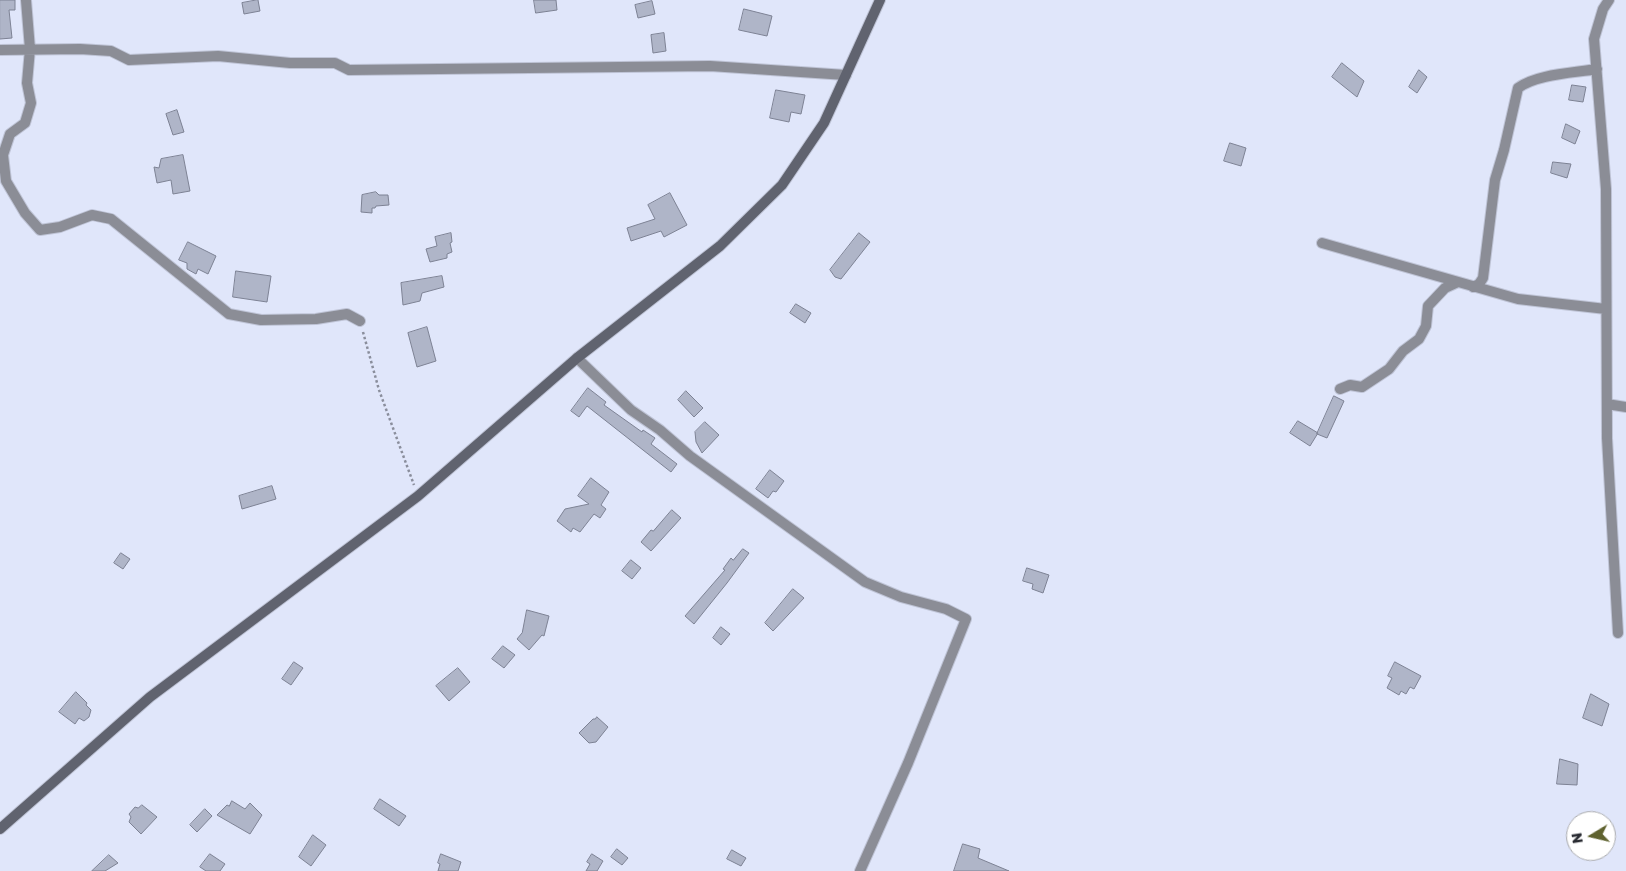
<!DOCTYPE html>
<style>
body{margin:0}
#map{position:relative;width:1626px;height:871px;overflow:hidden;background:#e0e6fa;font-family:"Golos Text",sans-serif}
canvas{display:block}
.north{position:absolute;left:1566px;top:811px;width:50px;height:50px;box-sizing:border-box;background:#fff;border:1px solid #a9aaad;border-radius:50%;rotate:261deg;font-size:14px;font-weight:700;line-height:20px;text-align:center;color:#292b32}
.north::after{content:'';display:block;margin:auto;width:18px;height:22px;background:#5f622f;clip-path:polygon(50% 0,100% 100%,50% 72%,0 100%)}
</style>
<div id="map">
<canvas width="1626" height="871"></canvas>
<div class="north">N</div>
</div>
<script>
const c = document.querySelector('canvas').getContext('2d');
c.lineJoin = 'round';
function paint(path, color) { c.fillStyle = color; c.fill(path, 'evenodd'); }
function stroke(path, color, width, dash) { c.strokeStyle = color; c.lineWidth = width; c.lineCap = dash ? 'butt' : 'round'; c.setLineDash(dash || []); c.stroke(path); }
const building = new Path2D(`
 M 0,0 L 15,0 L 15,10 L 9,10 L 12,38 L 0,39 Z
 M 258,0 L 260,11 L 244,14 L 242,3 Z
 M 534,0 L 556,0 L 557,10 L 536,13 Z
 M 652,1 L 655,14 L 638,18 L 635,5 Z
 M 744,9 L 772,16 L 767,36 L 739,30 Z
 M 664,33 L 666,51 L 653,53 L 651,35 Z
 M 1342,63 L 1364,81 L 1357,97 L 1332,77 Z
 M 1419,70 L 1427,77 L 1417,93 L 1409,87 Z
 M 1572,85 L 1586,87 L 1583,102 L 1569,100 Z
 M 776,90 L 805,95 L 801,114 L 791,112 L 789,122 L 770,118 Z
 M 177,110 L 184,132 L 173,135 L 166,114 Z
 M 1566,124 L 1580,131 L 1575,144 L 1562,138 Z
 M 1230,143 L 1246,148 L 1241,166 L 1224,161 Z
 M 183,155 L 190,191 L 173,194 L 171,180 L 157,183 L 154,167 L 159,168 L 161,159 Z
 M 1553,162 L 1571,164 L 1567,178 L 1551,173 Z
 M 376,192 L 379,195 L 388,195 L 389,205 L 376,206 L 375,208 L 372,208 L 372,213 L 361,212 L 362,195 Z
 M 670,193 L 687,225 L 664,237 L 661,231 L 631,241 L 627,228 L 655,219 L 648,205 Z
 M 451,233 L 452,242 L 450,243 L 452,252 L 447,254 L 447,258 L 430,262 L 426,249 L 437,246 L 435,237 Z
 M 859,233 L 870,242 L 841,279 L 835,277 L 830,270 Z
 M 188,242 L 216,256 L 208,274 L 198,269 L 196,274 L 187,269 L 187,263 L 179,260 Z
 M 236,271 L 271,276 L 267,302 L 233,297 Z
 M 442,276 L 444,287 L 422,293 L 420,301 L 403,305 L 401,283 Z
 M 796,304 L 811,313 L 805,323 L 790,313 Z
 M 427,327 L 436,361 L 417,367 L 408,333 Z
 M 588,388 L 606,402 L 604,405 L 642,432 L 643,430 L 655,438 L 651,444 L 677,464 L 671,472 L 587,406 L 579,417 L 571,411 Z
 M 686,391 L 703,408 L 694,417 L 678,400 Z
 M 1334,396 L 1344,401 L 1327,438 L 1317,434 Z
 M 1298,421 L 1318,433 L 1310,446 L 1290,433 Z
 M 705,422 L 719,435 L 702,453 L 696,442 L 695,432 Z
 M 770,470 L 784,481 L 776,492 L 773,491 L 768,498 L 756,489 Z
 M 591,478 L 609,492 L 601,505 L 606,509 L 600,518 L 594,514 L 580,532 L 573,528 L 571,532 L 557,521 L 565,509 L 589,504 L 578,496 Z
 M 272,486 L 276,499 L 242,509 L 239,496 Z
 M 672,510 L 681,518 L 651,551 L 641,542 L 651,530 L 653,531 Z
 M 743,549 L 749,553 L 727,583 L 694,624 L 685,616 L 725,570 L 723,569 L 731,558 L 733,560 Z
 M 121,553 L 130,559 L 123,569 L 114,563 Z
 M 631,560 L 641,568 L 632,579 L 622,571 Z
 M 1027,568 L 1049,575 L 1043,593 L 1032,589 L 1033,584 L 1023,581 Z
 M 793,589 L 804,598 L 773,631 L 765,623 Z
 M 527,610 L 549,616 L 544,636 L 542,635 L 529,650 L 517,639 L 522,633 Z
 M 721,627 L 730,634 L 721,645 L 713,638 Z
 M 503,646 L 515,655 L 504,668 L 492,659 Z
 M 294,662 L 303,668 L 291,685 L 282,679 Z
 M 1395,662 L 1421,676 L 1414,689 L 1410,687 L 1406,694 L 1401,691 L 1399,695 L 1387,688 L 1392,678 L 1388,676 Z
 M 458,668 L 470,682 L 449,701 L 436,686 Z
 M 76,692 L 87,703 L 86,705 L 91,710 L 89,717 L 84,721 L 79,718 L 75,724 L 59,712 Z
 M 1591,694 L 1609,704 L 1602,726 L 1583,718 Z
 M 597,717 L 608,727 L 596,742 L 589,743 L 579,733 L 593,719 L 595,719 Z
 M 1560,759 L 1578,764 L 1577,785 L 1557,784 Z
 M 380,799 L 406,816 L 399,826 L 374,809 Z
 M 232,801 L 245,809 L 250,803 L 262,815 L 250,834 L 217,815 L 227,805 L 229,806 Z
 M 142,805 L 157,817 L 141,834 L 129,822 L 131,817 L 129,814 L 135,807 L 138,808 Z
 M 205,809 L 212,816 L 197,832 L 190,825 Z
 M 313,835 L 326,845 L 311,866 L 299,857 Z
 M 963,844 L 980,849 L 978,858 L 1009,871 L 954,871 Z
 M 617,849 L 628,858 L 622,865 L 611,857 Z
 M 732,850 L 746,858 L 741,866 L 727,859 Z
 M 210,854 L 225,864 L 220,871 L 206,871 L 200,867 Z
 M 441,854 L 461,862 L 458,871 L 438,871 L 440,864 L 438,863 Z
 M 592,854 L 603,861 L 597,871 L 586,871 L 590,864 L 587,862 Z
 M 109,855 L 118,863 L 105,871 L 92,871 Z`);
paint(building, '#afb5c8');
stroke(building, '#7d8294', 1);
const street = new Path2D(`
 M 26,0 L 30,49 L 27,83 L 31,103 L 25,123 L 10,134 L 3,155 L 6,181 L 25,213 L 40,230 L 60,227 L 92,215 L 111,219 L 229,314 L 261,320 L 316,319 L 347,314 L 360,321
 M 1609,0 L 1603,9 L 1594,39 L 1606,189 L 1607,438 L 1618,633
 M 0,50 L 80,49 L 111,51 L 129,60 L 218,56 L 290,63 L 335,63 L 349,70 L 710,66 L 846,75
 M 1322,243 L 1518,299 L 1606,309
 M 1473,287 L 1479,284 L 1483,278 L 1495,180 L 1504,150 L 1518,88 C 1536,74 1574,73 1597,69
 M 577,358 L 631,410 L 660,430 L 690,456 L 865,582 L 901,597 L 946,609 L 966,619 L 908,763 L 860,871
 M 1340,389 L 1350,385 L 1362,387 L 1389,369 L 1403,351 L 1419,339 L 1426,326 L 1428,306 L 1445,288 L 1458,282
 M 1607,404 L 1626,407`);
const secondary = new Path2D(`
 M 0,829 L 150,697 L 418,496 L 577,358 L 720,246 L 782,185 L 824,123 L 880,0`);
stroke(street, '#bfc4d6', 12);
stroke(secondary, '#bfc4d6', 12);
stroke(new Path2D(`
 M 363,332 L 379,390 L 414,485`), '#8a8e9c', 2.5, [2.5, 2.5]);
stroke(street, '#8b8d96', 10);
stroke(secondary, '#60636f', 10);
</script>
